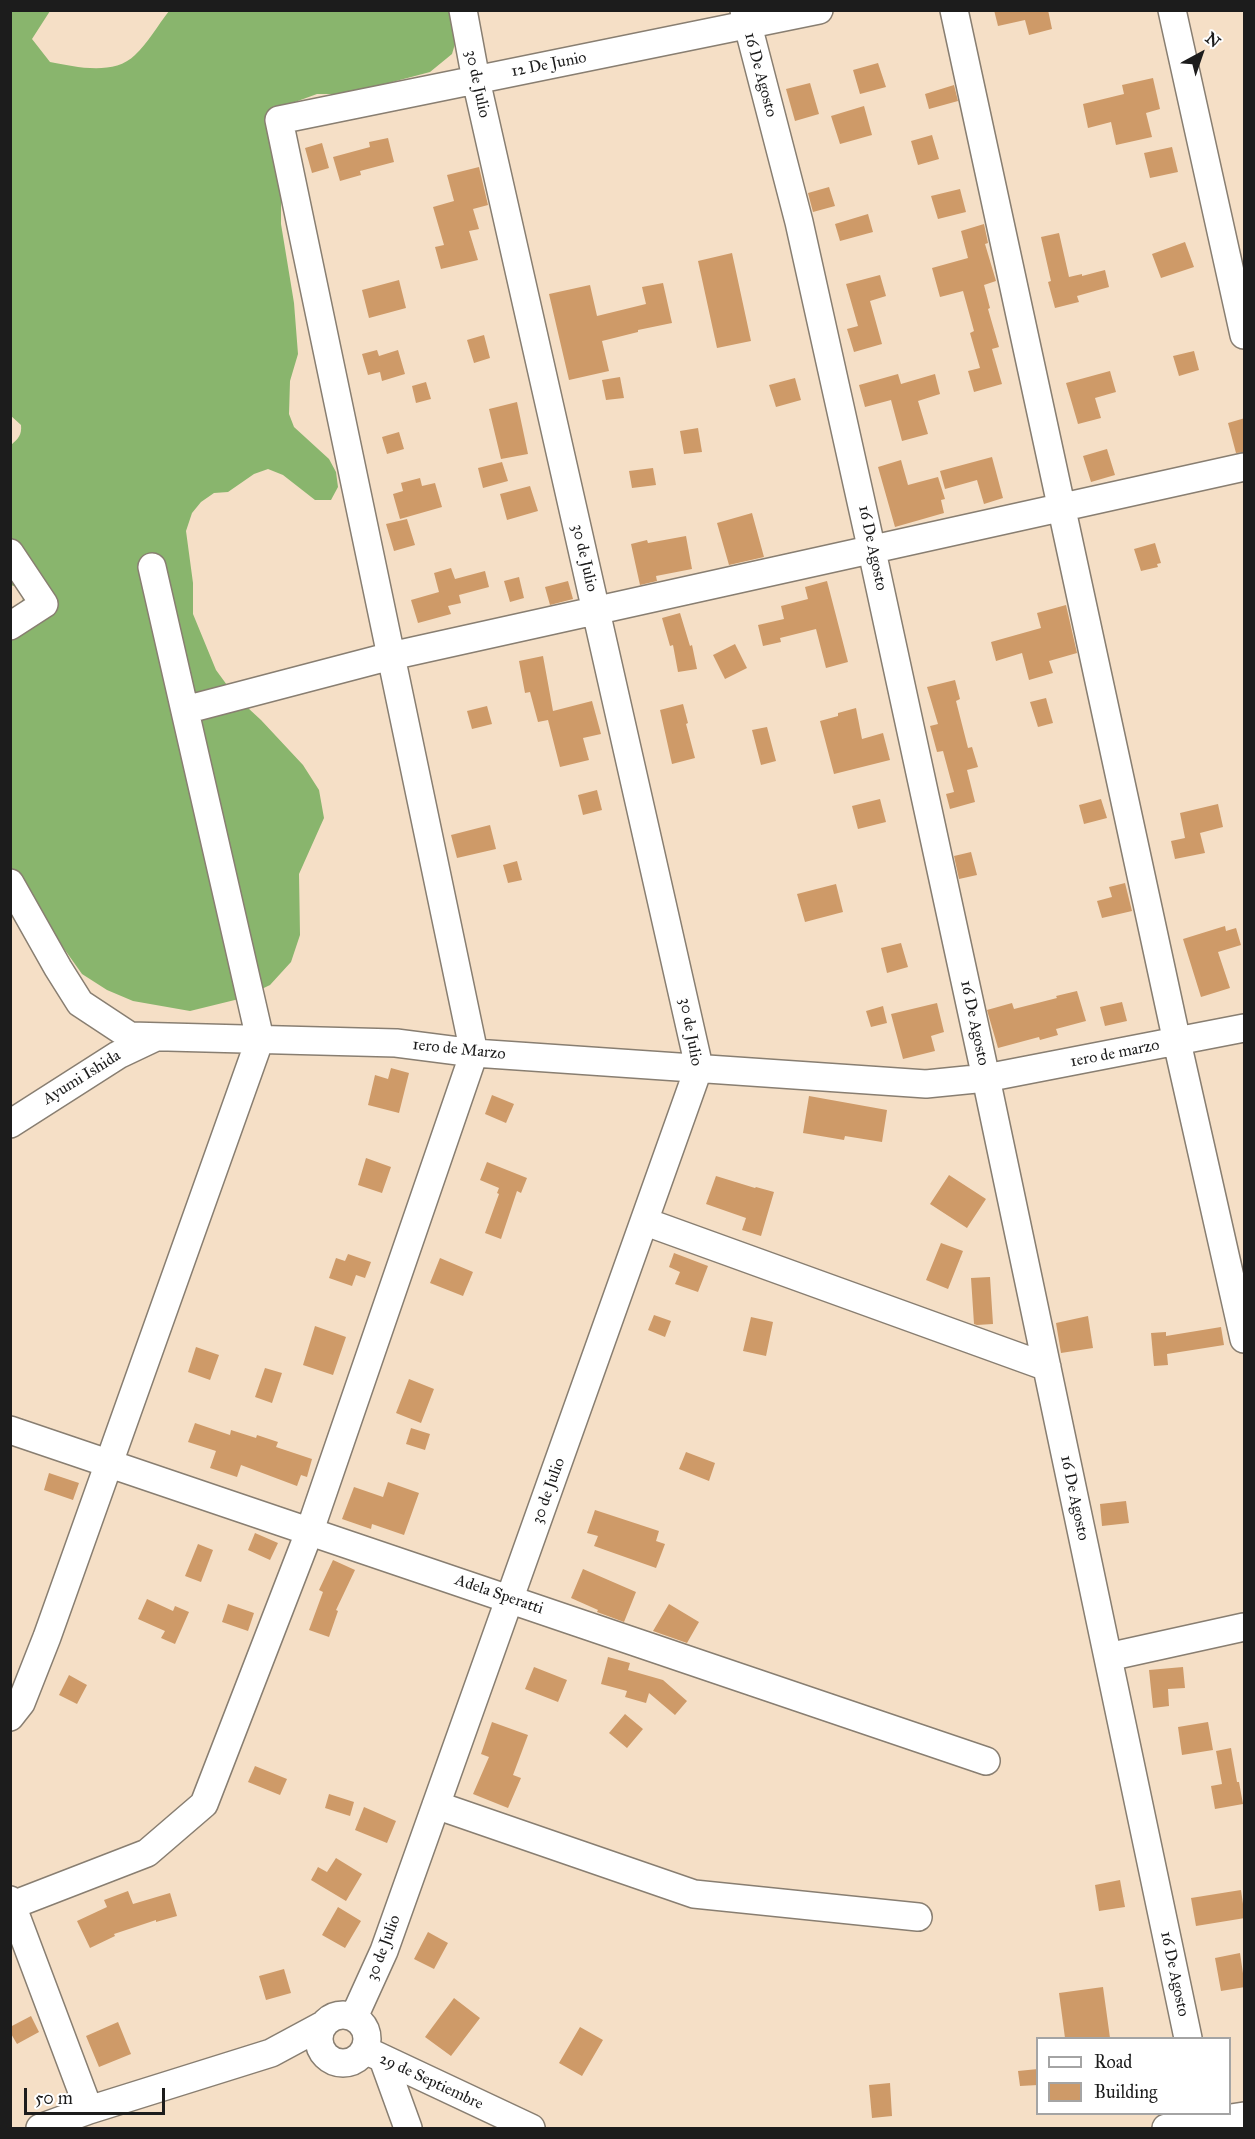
<!DOCTYPE html>
<style>
body{margin:0}
#map{position:relative;width:1255px;height:2139px;overflow:hidden;background:#f5dfc6;font-family:"IM FELL Great Primer",serif}
canvas{display:block}
.frame{position:absolute;inset:0;border:12px solid #1c1c1c;pointer-events:none}
.legend{position:absolute;left:1036px;top:2037px;width:195px;height:78px;box-sizing:border-box;background:#fff;border:2px solid #a4a4a4;margin:0;padding:8px 10px;list-style:none;font-size:18px;color:#1c1c1c}
.legend li{display:flex;align-items:center;gap:12px;height:30px}
.legend b{width:30px;border:2px solid #a4a4a4}
.north{position:absolute;left:1171px;top:24px;width:60px;height:60px;-webkit-text-stroke:4px #fff;paint-order:stroke;rotate:40deg;font-size:16px;font-weight:700;line-height:24px;text-align:center;color:#1c1c1c}
.north::after{content:'';display:block;margin:auto;width:21px;height:27px;background:#1c1c1c;clip-path:polygon(50% 0,100% 100%,50% 72%,0 100%)}
.scale{position:absolute;left:24px;top:2088px;width:141px;height:27px;box-sizing:border-box;border:3px solid #1c1c1c;border-top:0;padding-left:8px;font-size:18px;line-height:21px;white-space:nowrap;color:#1c1c1c;-webkit-text-stroke:4px #fff;paint-order:stroke}
</style>
<div id="map">
<canvas width="1255" height="2139"></canvas>
<div class="frame"></div>
<ul class="legend">
<li><b style="height:8px;background:#fff"></b>Road</li>
<li><b style="height:16px;background:#ce9a68"></b>Building</li>
</ul>
<div class="north">N</div>
<div class="scale">50 m</div>
</div>
<script>
const c = document.querySelector('canvas').getContext('2d');
c.lineJoin = 'round';
function paint(path, color) { c.fillStyle = color; c.fill(path, 'evenodd'); }
function stroke(path, color, width, dash) { c.strokeStyle = color; c.lineWidth = width; c.lineCap = dash ? 'butt' : 'round'; c.setLineDash(dash || []); c.stroke(path); }
function write(font, color, halo, rows, align = 'center') {
  c.font = font + ' "IM FELL Great Primer",serif'; c.lineWidth = 5; c.setLineDash([]); c.textBaseline = 'middle'; c.strokeStyle = halo; c.fillStyle = color; for (const [text, x, y, turn = 0] of rows) {
    c.save(); c.translate(x, y); c.rotate((+turn || 0) * Math.PI / 180); c.textAlign = isNaN(turn) ? turn : align; if (halo) c.strokeText(text, 0, 0); c.fillText(text, 0, 0); c.restore();
  }
}
paint(new Path2D(`
 M 10,11 L 50,11 L 32,39 L 50,62 C 76,67 114,76 135,55 C 148,43 158,25 169,11 L 458,11 L 460,27 L 452,54 L 430,72 L 347,94 L 317,94 L 273,110 L 281,176 L 281,224 L 294,303 L 298,354 L 290,381 L 289,414 L 294,427 L 329,459 L 336,472 L 338,487 L 331,500 L 315,500 L 283,475 L 268,469 L 254,474 L 228,492 L 214,493 L 201,502 L 192,513 L 186,531 L 193,583 L 193,614 L 216,670 L 235,696 L 261,720 L 303,765 L 319,790 L 324,818 L 299,874 L 300,935 L 291,962 L 270,985 L 243,998 L 190,1011 L 133,1001 L 107,990 L 82,974 L 11,874 L 10,623 L 14,612 L 23,599 L 19,587 L 10,585 L 11,445 C 18,439 22,435 21,425 L 10,415 Z`), '#89b56d');
paint(new Path2D(`
 M 994,10 L 1048,10 L 1052,29 L 1029,35 L 1025,20 L 998,26 Z
 M 878,63 L 886,87 L 860,94 L 853,70 Z
 M 1153,78 L 1160,109 L 1146,113 L 1152,137 L 1116,145 L 1111,122 L 1088,128 L 1083,104 L 1124,94 L 1122,85 Z
 M 810,83 L 819,114 L 795,121 L 786,89 Z
 M 954,85 L 958,101 L 929,109 L 925,94 Z
 M 864,106 L 872,135 L 840,144 L 831,116 Z
 M 932,135 L 939,159 L 918,165 L 911,141 Z
 M 388,138 L 394,162 L 360,171 L 361,175 L 340,181 L 333,157 L 370,147 L 369,142 Z
 M 322,143 L 329,168 L 312,173 L 305,148 Z
 M 1172,147 L 1178,172 L 1150,178 L 1144,153 Z
 M 479,167 L 488,205 L 473,209 L 479,229 L 469,231 L 478,260 L 441,269 L 435,247 L 444,245 L 433,207 L 454,201 L 447,175 Z
 M 829,187 L 835,206 L 813,212 L 808,193 Z
 M 960,189 L 966,212 L 938,219 L 931,196 Z
 M 868,214 L 873,232 L 840,241 L 835,224 Z
 M 984,224 L 988,243 L 985,244 L 996,281 L 984,285 L 990,308 L 988,309 L 999,347 L 992,349 L 1002,384 L 974,392 L 968,371 L 980,368 L 970,333 L 974,331 L 963,291 L 940,297 L 932,268 L 968,258 L 961,231 Z
 M 1059,233 L 1069,277 L 1082,274 L 1082,276 L 1105,270 L 1109,287 L 1077,296 L 1079,302 L 1055,308 L 1048,282 L 1051,281 L 1041,237 Z
 M 1185,242 L 1194,267 L 1161,278 L 1152,254 Z
 M 732,253 L 751,341 L 717,348 L 698,261 Z
 M 880,275 L 886,296 L 870,301 L 882,344 L 854,352 L 847,329 L 858,326 L 846,284 Z
 M 399,280 L 406,308 L 369,318 L 362,290 Z
 M 663,283 L 672,323 L 638,330 L 638,332 L 602,341 L 609,371 L 569,380 L 549,294 L 590,285 L 597,316 L 646,304 L 642,287 Z
 M 484,335 L 490,358 L 474,363 L 467,340 Z
 M 377,350 L 379,356 L 398,350 L 405,374 L 382,381 L 380,372 L 368,375 L 362,354 Z
 M 1194,351 L 1199,370 L 1179,376 L 1173,356 Z
 M 1110,371 L 1116,392 L 1095,398 L 1101,418 L 1078,424 L 1066,383 Z
 M 898,374 L 901,384 L 935,374 L 940,394 L 918,401 L 928,434 L 902,441 L 891,400 L 865,407 L 859,385 Z
 M 620,377 L 624,398 L 606,400 L 602,380 Z
 M 795,378 L 801,400 L 776,407 L 769,385 Z
 M 426,382 L 431,399 L 416,403 L 412,386 Z
 M 517,402 L 528,454 L 501,459 L 489,409 Z
 M 1245,418 L 1245,452 L 1236,453 L 1228,423 Z
 M 698,428 L 702,452 L 684,454 L 680,431 Z
 M 399,432 L 404,449 L 387,454 L 382,437 Z
 M 1107,449 L 1115,475 L 1091,482 L 1083,456 Z
 M 992,457 L 1003,498 L 984,504 L 977,480 L 945,489 L 940,471 Z
 M 901,460 L 908,485 L 938,477 L 945,499 L 941,500 L 944,513 L 895,527 L 878,467 Z
 M 502,462 L 508,481 L 483,488 L 478,468 Z
 M 653,468 L 656,485 L 632,488 L 629,471 Z
 M 420,478 L 422,486 L 435,483 L 442,507 L 400,519 L 393,494 L 403,491 L 401,483 Z
 M 530,486 L 538,511 L 507,520 L 500,494 Z
 M 752,513 L 764,557 L 729,565 L 717,523 Z
 M 407,519 L 415,545 L 394,551 L 386,524 Z
 M 686,536 L 692,569 L 656,576 L 657,581 L 640,585 L 631,544 L 647,540 L 648,543 Z
 M 1155,543 L 1161,563 L 1157,564 L 1158,567 L 1141,571 L 1134,549 Z
 M 451,568 L 455,579 L 485,571 L 489,587 L 459,595 L 461,603 L 448,606 L 451,614 L 418,623 L 411,600 L 439,592 L 434,573 Z
 M 519,577 L 524,598 L 510,602 L 504,581 Z
 M 568,581 L 573,599 L 550,605 L 545,587 Z
 M 827,581 L 848,662 L 826,668 L 816,629 L 780,638 L 781,642 L 763,646 L 758,625 L 784,619 L 781,606 L 808,599 L 805,587 Z
 M 1066,605 L 1077,653 L 1049,661 L 1053,673 L 1029,680 L 1022,653 L 996,661 L 991,642 L 1041,628 L 1037,613 Z
 M 680,613 L 690,646 L 692,645 L 697,669 L 678,672 L 673,645 L 670,646 L 662,618 Z
 M 735,644 L 747,668 L 725,679 L 713,655 Z
 M 543,656 L 553,711 L 592,701 L 601,734 L 583,738 L 589,760 L 560,767 L 548,720 L 538,722 L 530,692 L 525,693 L 519,661 Z
 M 955,680 L 960,699 L 956,701 L 968,748 L 972,747 L 978,767 L 967,770 L 975,802 L 950,809 L 946,794 L 954,792 L 943,751 L 937,752 L 930,726 L 938,724 L 927,687 Z
 M 1046,698 L 1053,723 L 1038,727 L 1030,702 Z
 M 683,704 L 688,723 L 686,724 L 695,758 L 672,764 L 660,710 Z
 M 487,706 L 492,724 L 472,729 L 467,711 Z
 M 856,708 L 862,739 L 883,733 L 890,760 L 834,774 L 820,721 L 838,716 L 838,713 Z
 M 767,727 L 776,761 L 761,765 L 752,730 Z
 M 597,790 L 602,810 L 583,815 L 578,795 Z
 M 880,799 L 886,822 L 858,829 L 852,806 Z
 M 1101,799 L 1107,818 L 1084,824 L 1079,805 Z
 M 1218,804 L 1223,827 L 1200,833 L 1205,853 L 1175,859 L 1171,841 L 1185,838 L 1180,813 Z
 M 490,825 L 496,849 L 457,858 L 451,835 Z
 M 971,852 L 977,875 L 959,879 L 954,856 Z
 M 517,861 L 522,880 L 508,883 L 503,865 Z
 M 1125,883 L 1132,911 L 1102,918 L 1097,901 L 1112,897 L 1109,887 Z
 M 836,884 L 843,912 L 805,922 L 797,894 Z
 M 1225,926 L 1226,931 L 1236,928 L 1241,945 L 1218,952 L 1230,988 L 1201,997 L 1183,939 Z
 M 901,943 L 908,967 L 887,973 L 881,948 Z
 M 1077,991 L 1086,1021 L 1056,1029 L 1058,1035 L 1040,1040 L 1039,1037 L 998,1048 L 987,1010 L 1012,1003 L 1014,1009 L 1057,998 L 1056,996 Z
 M 1122,1002 L 1127,1021 L 1105,1026 L 1100,1007 Z
 M 937,1003 L 944,1032 L 931,1036 L 935,1051 L 903,1059 L 891,1014 Z
 M 883,1006 L 887,1023 L 871,1027 L 866,1011 Z
 M 391,1068 L 409,1073 L 399,1113 L 368,1105 L 375,1075 L 388,1079 Z
 M 492,1095 L 514,1104 L 506,1123 L 485,1114 Z
 M 809,1096 L 887,1110 L 882,1142 L 845,1136 L 844,1140 L 803,1133 Z
 M 366,1158 L 391,1167 L 382,1193 L 358,1185 Z
 M 487,1162 L 527,1178 L 521,1193 L 517,1191 L 501,1239 L 485,1233 L 499,1194 L 497,1193 L 499,1188 L 480,1180 Z
 M 949,1175 L 986,1199 L 967,1228 L 930,1204 Z
 M 716,1176 L 755,1188 L 756,1187 L 774,1192 L 761,1236 L 742,1230 L 746,1218 L 706,1204 Z
 M 941,1243 L 963,1251 L 948,1289 L 926,1280 Z
 M 674,1253 L 708,1266 L 698,1292 L 675,1284 L 680,1272 L 669,1267 Z
 M 348,1254 L 371,1262 L 365,1278 L 356,1275 L 352,1286 L 329,1278 L 336,1258 L 345,1261 Z
 M 440,1258 L 473,1272 L 463,1296 L 430,1283 Z
 M 990,1277 L 993,1324 L 977,1325 L 974,1324 L 971,1278 Z
 M 654,1315 L 671,1321 L 665,1337 L 648,1330 Z
 M 1088,1316 L 1093,1348 L 1061,1353 L 1056,1323 Z
 M 751,1317 L 773,1322 L 766,1356 L 743,1351 Z
 M 315,1326 L 346,1337 L 333,1375 L 303,1365 Z
 M 1221,1327 L 1224,1345 L 1167,1354 L 1168,1365 L 1154,1366 L 1151,1333 L 1166,1332 L 1166,1336 Z
 M 196,1347 L 219,1355 L 210,1380 L 188,1372 Z
 M 265,1368 L 282,1373 L 272,1403 L 255,1397 Z
 M 409,1379 L 434,1389 L 421,1423 L 396,1413 Z
 M 195,1423 L 230,1435 L 231,1430 L 256,1438 L 257,1435 L 278,1442 L 276,1447 L 312,1459 L 307,1477 L 301,1475 L 297,1486 L 241,1465 L 237,1477 L 210,1468 L 216,1451 L 188,1442 Z
 M 411,1428 L 430,1434 L 425,1450 L 406,1444 Z
 M 686,1452 L 715,1463 L 709,1481 L 679,1469 Z
 M 49,1473 L 79,1483 L 73,1500 L 44,1490 Z
 M 388,1482 L 419,1493 L 404,1535 L 372,1524 L 371,1529 L 342,1519 L 354,1487 L 383,1497 Z
 M 1126,1501 L 1129,1523 L 1102,1526 L 1100,1504 Z
 M 595,1510 L 659,1531 L 656,1541 L 665,1544 L 656,1568 L 594,1546 L 598,1536 L 587,1533 Z
 M 255,1533 L 278,1543 L 270,1560 L 248,1550 Z
 M 198,1544 L 213,1550 L 201,1582 L 185,1576 Z
 M 333,1560 L 355,1570 L 336,1610 L 338,1611 L 329,1637 L 309,1630 L 323,1592 L 319,1590 Z
 M 583,1569 L 636,1592 L 624,1622 L 597,1612 L 598,1610 L 571,1598 Z
 M 147,1599 L 173,1611 L 175,1606 L 189,1612 L 175,1644 L 161,1638 L 165,1631 L 138,1619 Z
 M 228,1604 L 254,1613 L 248,1631 L 222,1622 Z
 M 669,1604 L 699,1622 L 687,1643 L 653,1631 Z
 M 608,1657 L 630,1663 L 628,1670 L 663,1680 L 687,1701 L 675,1715 L 649,1693 L 646,1703 L 625,1697 L 627,1691 L 601,1684 Z
 M 534,1667 L 567,1680 L 558,1702 L 525,1689 Z
 M 1183,1667 L 1185,1688 L 1168,1689 L 1169,1706 L 1153,1708 L 1149,1670 Z
 M 69,1675 L 87,1685 L 77,1704 L 59,1695 Z
 M 625,1714 L 643,1729 L 627,1748 L 609,1733 Z
 M 492,1722 L 528,1735 L 513,1775 L 521,1778 L 508,1808 L 473,1794 L 489,1757 L 481,1754 Z
 M 1208,1722 L 1213,1750 L 1182,1755 L 1178,1727 Z
 M 1231,1748 L 1237,1782 L 1239,1782 L 1243,1804 L 1215,1809 L 1211,1786 L 1222,1784 L 1216,1751 Z
 M 255,1766 L 287,1779 L 280,1795 L 248,1782 Z
 M 329,1794 L 354,1802 L 350,1816 L 325,1808 Z
 M 364,1807 L 396,1821 L 387,1843 L 355,1830 Z
 M 336,1858 L 362,1874 L 346,1901 L 311,1880 L 318,1867 L 327,1872 Z
 M 1120,1880 L 1125,1907 L 1099,1911 L 1095,1885 Z
 M 1241,1890 L 1245,1918 L 1196,1926 L 1191,1898 Z
 M 128,1891 L 133,1904 L 170,1893 L 177,1916 L 156,1922 L 156,1920 L 114,1934 L 115,1936 L 90,1948 L 77,1921 L 107,1907 L 104,1900 Z
 M 338,1907 L 361,1921 L 345,1948 L 322,1935 Z
 M 428,1932 L 448,1943 L 434,1969 L 414,1959 Z
 M 1240,1953 L 1245,1987 L 1221,1991 L 1215,1958 Z
 M 284,1969 L 291,1993 L 266,2000 L 259,1976 Z
 M 1103,1987 L 1110,2038 L 1065,2038 L 1059,1993 Z
 M 454,1998 L 480,2018 L 451,2056 L 425,2037 Z
 M 31,2016 L 39,2032 L 17,2044 L 10,2032 L 10,2027 Z
 M 118,2022 L 131,2054 L 99,2067 L 86,2036 Z
 M 580,2027 L 603,2040 L 582,2076 L 559,2063 Z
 M 1038,2069 L 1038,2085 L 1020,2086 L 1018,2071 Z
 M 890,2083 L 892,2116 L 872,2118 L 869,2085 Z`), '#ce9a68');
const minor = new Path2D(`
 M 744,10 L 799,222 L 872,551 L 986,1078 L 1188,2038
 M 954,10 L 1177,1042 L 1244,1339
 M 1172,10 L 1244,335
 M 10,553 L 44,604 L 10,626
 M 185,710 L 391,656 L 1244,467
 M 10,883 L 58,968 L 80,1003 L 130,1036 L 396,1043 L 474,1053 L 926,1084 L 986,1078 L 1244,1028
 M 10,1124 L 118,1055 L 156,1037
 M 646,1222 L 1047,1367
 M 10,1430 L 986,1761
 M 1108,1657 L 1244,1627
 M 10,1717 L 21,1703 L 47,1637 L 260,1039 L 152,567
 M 436,1805 L 694,1894 L 918,1917
 M 10,1900 L 89,2110
 M 10,1906 L 147,1853 L 204,1804 L 310,1530 L 474,1053 L 279,120 L 819,10
 M319 2039a24 24 0 1 1 48 0a24 24 0 1 1-48 0Z
 M 354,2017 L 384,1951 L 699,1067 L 476,80 L 463,10
 M 365,2050 L 531,2128
 M 383,2059 L 408,2128
 M 40,2128 L 89,2110 L 271,2053 L 323,2025
 M 1166,2128 L 1244,2116`);
stroke(minor, '#887e71', 30);
stroke(minor, '#fff', 27);
write('16px', '#1c1c1c', '#fff', [
 ["12 De Junio",549,65,-11],
 ["16 De Agosto",760,75,75],
 ["30 de Julio",477,84,78],
 ["16 De Agosto",872,548,78],
 ["30 de Julio",584,558,77],
 ["16 De Agosto",974,1023,78],
 ["30 de Julio",690,1032,80],
 ["1ero de Marzo",459,1050,6],
 ["1ero de marzo",1115,1054,-11],
 ["Ayumi Ishida",82,1078,-32],
 ["30 de Julio",549,1491,-70],
 ["16 De Agosto",1074,1498,78],
 ["Adela Speratti",499,1595,19],
 ["30 de Julio",384,1948,-69],
 ["16 De Agosto",1174,1974,78],
 ["29 de Septiembre",431,2082,25]
]);
</script>
